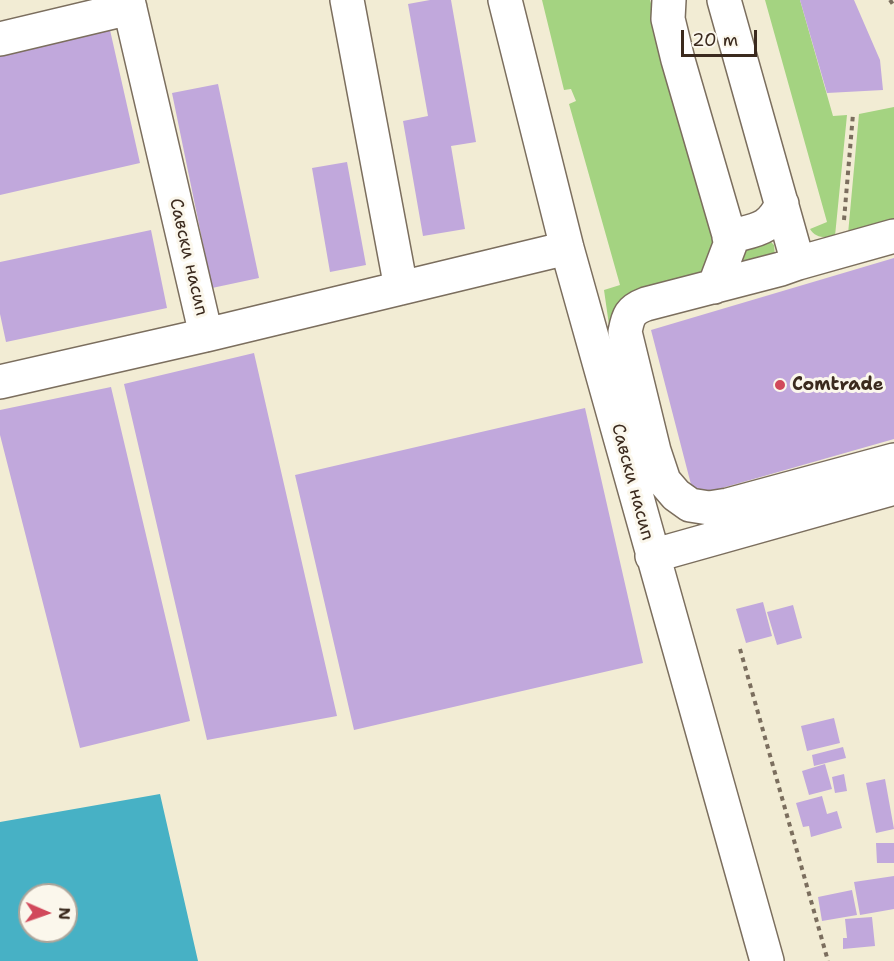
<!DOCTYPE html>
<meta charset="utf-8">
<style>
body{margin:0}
#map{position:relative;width:894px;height:961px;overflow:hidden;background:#f2ecd4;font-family:"Shantell Sans",sans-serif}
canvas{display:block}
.north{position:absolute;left:18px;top:883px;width:60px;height:60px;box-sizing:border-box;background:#fbf7ec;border:2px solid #aea59a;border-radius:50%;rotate:92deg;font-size:16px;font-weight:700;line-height:24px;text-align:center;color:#3b2a1e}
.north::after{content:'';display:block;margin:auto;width:21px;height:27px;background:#d1495b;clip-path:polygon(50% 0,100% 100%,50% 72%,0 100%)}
.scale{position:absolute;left:681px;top:30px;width:76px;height:27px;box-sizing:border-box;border:3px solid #3b2a1e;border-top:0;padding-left:8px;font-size:18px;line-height:21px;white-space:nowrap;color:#3b2a1e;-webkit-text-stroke:4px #fbf7ec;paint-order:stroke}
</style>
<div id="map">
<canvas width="894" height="961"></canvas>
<div class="north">N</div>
<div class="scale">20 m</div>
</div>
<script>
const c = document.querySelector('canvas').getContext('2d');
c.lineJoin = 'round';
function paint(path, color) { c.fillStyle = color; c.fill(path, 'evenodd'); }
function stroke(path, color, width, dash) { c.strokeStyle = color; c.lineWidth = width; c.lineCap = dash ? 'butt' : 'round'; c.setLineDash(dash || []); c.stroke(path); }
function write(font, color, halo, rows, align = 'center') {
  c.font = font + ' "Shantell Sans",sans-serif'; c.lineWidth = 6; c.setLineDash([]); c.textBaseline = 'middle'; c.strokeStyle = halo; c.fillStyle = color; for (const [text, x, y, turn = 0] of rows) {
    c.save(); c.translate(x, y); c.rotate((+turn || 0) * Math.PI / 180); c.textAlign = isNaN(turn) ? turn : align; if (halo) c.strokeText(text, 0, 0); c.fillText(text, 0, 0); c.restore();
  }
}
paint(new Path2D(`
 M 542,0 L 650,0 L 720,242 L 703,275 L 609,325 L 604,290 L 620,285 L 569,104 L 576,101 L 571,89 L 564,90 Z
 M 765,0 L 800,0 L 833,116 L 847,115 L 835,236 C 825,238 815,238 810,229 L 827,222 Z
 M 894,107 L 894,220 L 848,234 L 859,114 Z
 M 770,241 L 774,245 L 775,256 L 740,264 L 742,245 Z`), '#a4d381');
paint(new Path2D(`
 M 160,794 L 198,961 L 0,961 L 0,822 ZM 30,895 L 66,895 L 66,931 L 30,931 Z`), '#47b1c5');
paint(new Path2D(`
 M 430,0 L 451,0 L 476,142 L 451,146 L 465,229 L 423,236 L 403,121 L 428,116 L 408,4 Z
 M 800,0 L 854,0 L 880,60 L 883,90 L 827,93 Z
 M 110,30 L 140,163 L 0,195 L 0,55 Z
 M 218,84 L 259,278 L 212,288 L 172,93 Z
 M 347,162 L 366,265 L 330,272 L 312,168 Z
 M 151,230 L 167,308 L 6,342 L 0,314 L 0,262 Z
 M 894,258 L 894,439 L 694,496 L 651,330 Z
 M 254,353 L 337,716 L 207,740 L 124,384 Z
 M 111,387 L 190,721 L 80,748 L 0,435 L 0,410 Z
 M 585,408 L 643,663 L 354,730 L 295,475 Z
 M 763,602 L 772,636 L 746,643 L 736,609 Z
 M 793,605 L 802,638 L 777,645 L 767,612 Z
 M 834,718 L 840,743 L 807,751 L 801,726 Z
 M 843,747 L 846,758 L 814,766 L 812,755 Z
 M 825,764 L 832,789 L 809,795 L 802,771 Z
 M 844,774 L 847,791 L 835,793 L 832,777 Z
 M 885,779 L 894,829 L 876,833 L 866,783 Z
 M 822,796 L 827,814 L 837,811 L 842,828 L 811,837 L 809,826 L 803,827 L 796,803 Z
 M 876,843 L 894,843 L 894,863 L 877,863 Z
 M 894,876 L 894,909 L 860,915 L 854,882 Z
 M 852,890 L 857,915 L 822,921 L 818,897 Z
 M 872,917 L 875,946 L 843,949 L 843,938 L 847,938 L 845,919 Z`), '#c1a8dc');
const minor = new Path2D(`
 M 347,0 L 401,288
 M 505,0 L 567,248 L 767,961
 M 669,0 L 668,19 L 678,60 L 731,242 L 714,287
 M 724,0 L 798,263 L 894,236
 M 0,39 L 130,8
 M 729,237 C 757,229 769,231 782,204
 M 798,263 L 781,269 L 646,304 C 630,310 628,316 625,332 L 654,451 L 664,481 L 676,495 L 690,505 L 709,508 L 728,505 L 894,460
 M 206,335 L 567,248
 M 0,382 L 206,335 L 128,0
 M 652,556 L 894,488`);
stroke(minor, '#7b6e5e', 36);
stroke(new Path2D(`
 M 890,0 L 894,6
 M 844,220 L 853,114
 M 740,649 L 828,961`), '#7b6e5e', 4, [4.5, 4.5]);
stroke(minor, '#fff', 33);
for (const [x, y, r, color] of [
 [780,385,6,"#d1495b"]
]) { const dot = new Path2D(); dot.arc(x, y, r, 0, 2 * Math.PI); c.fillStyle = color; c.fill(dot); stroke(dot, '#fbf7ec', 2); }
write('18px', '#3b2a1e', '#fbf7ec', [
 ["Савски насип",188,257,77],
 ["Савски насип",632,482,75]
]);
write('bold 18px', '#3b2a1e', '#fbf7ec', [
 ["Comtrade",792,385]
], 'left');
</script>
